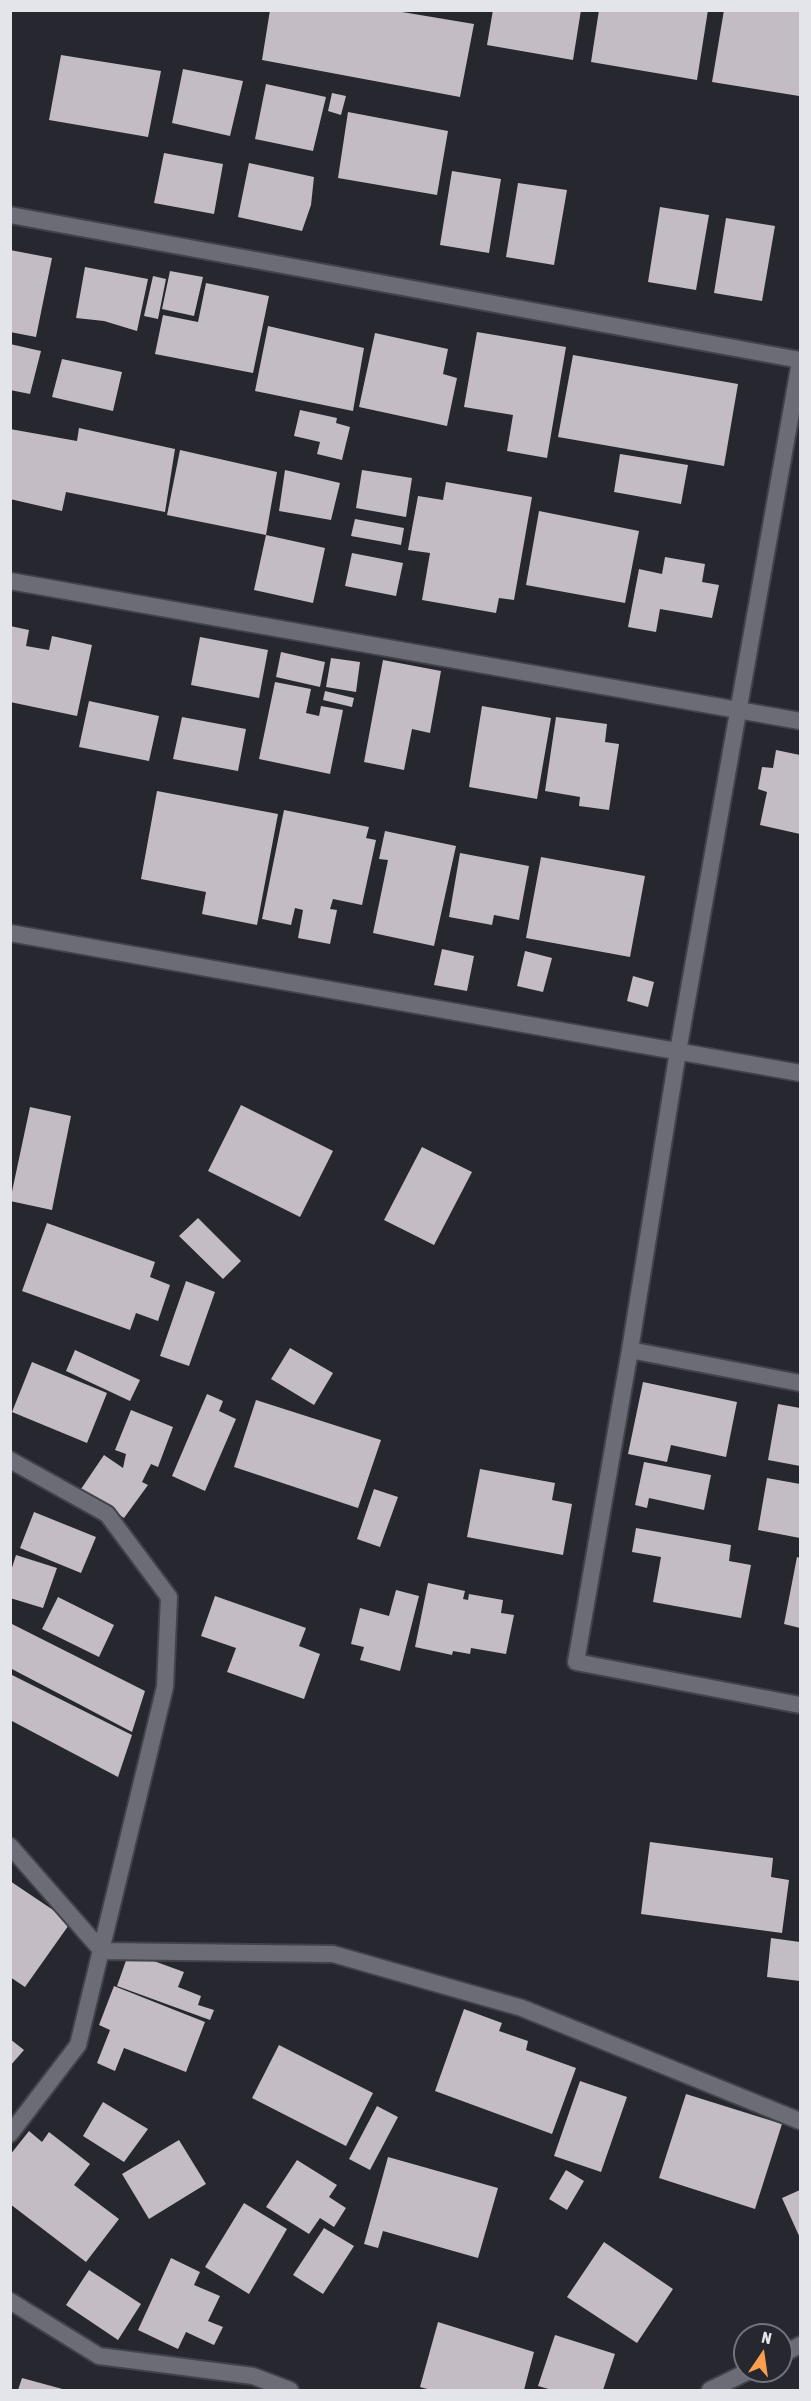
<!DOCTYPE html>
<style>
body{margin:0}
#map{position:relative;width:811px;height:2401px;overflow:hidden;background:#26272f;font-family:"Asap Condensed",sans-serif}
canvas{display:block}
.frame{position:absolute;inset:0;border:12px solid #e4e5ea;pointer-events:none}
.north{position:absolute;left:733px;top:2323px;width:60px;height:60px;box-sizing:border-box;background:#26272f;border:2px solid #72737a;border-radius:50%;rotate:13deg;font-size:16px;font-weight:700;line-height:24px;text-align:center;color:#e4e5ea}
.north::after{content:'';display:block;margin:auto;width:21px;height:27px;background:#f99f4d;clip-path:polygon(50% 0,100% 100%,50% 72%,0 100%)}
</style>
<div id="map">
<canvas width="811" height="2401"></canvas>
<div class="frame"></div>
<div class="north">N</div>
</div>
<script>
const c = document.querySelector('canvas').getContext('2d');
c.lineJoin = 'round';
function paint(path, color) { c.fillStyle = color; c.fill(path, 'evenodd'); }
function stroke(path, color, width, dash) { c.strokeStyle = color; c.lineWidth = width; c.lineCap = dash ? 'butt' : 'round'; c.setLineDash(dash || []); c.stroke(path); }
paint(new Path2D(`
 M 270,10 L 390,10 L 474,24 L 460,97 L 262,60 Z
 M 493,10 L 581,10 L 573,60 L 487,45 Z
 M 599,10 L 708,10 L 697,80 L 591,62 Z
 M 724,10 L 800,10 L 799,96 L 712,82 Z
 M 61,55 L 161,71 L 148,137 L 49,120 Z
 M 183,69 L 243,81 L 230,136 L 172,123 Z
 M 266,84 L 326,97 L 313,151 L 255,139 Z
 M 332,93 L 346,96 L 341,115 L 328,111 Z
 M 348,112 L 448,131 L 437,195 L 338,178 Z
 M 164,153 L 223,164 L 214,214 L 154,203 Z
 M 249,163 L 314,177 L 311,205 L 302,231 L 238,217 Z
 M 452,171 L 501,179 L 489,253 L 440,245 Z
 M 518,183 L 567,190 L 554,265 L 506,257 Z
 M 660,207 L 709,215 L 696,290 L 648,282 Z
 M 726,218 L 775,226 L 762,301 L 714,293 Z
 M 10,250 L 52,258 L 36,337 L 10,332 Z
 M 85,267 L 148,279 L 137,331 L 104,321 L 76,318 Z
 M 170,271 L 203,277 L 194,316 L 162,309 Z
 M 153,276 L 166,279 L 158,319 L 144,316 Z
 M 206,283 L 269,296 L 253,373 L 155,354 L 163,315 L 198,322 Z
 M 268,326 L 364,348 L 353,411 L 255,391 Z
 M 477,332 L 566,347 L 547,458 L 507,451 L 513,415 L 464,407 Z
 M 375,333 L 448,349 L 443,374 L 457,378 L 447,426 L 359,407 Z
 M 10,344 L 41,351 L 30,394 L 10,390 Z
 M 573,355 L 738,384 L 724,466 L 558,437 Z
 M 62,359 L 122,372 L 113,411 L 52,397 Z
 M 300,410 L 337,418 L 336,423 L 350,427 L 342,460 L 317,454 L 320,442 L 294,436 Z
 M 79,428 L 175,449 L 165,512 L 66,492 L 62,511 L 10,499 L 10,429 L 77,441 Z
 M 180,450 L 277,472 L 266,535 L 167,515 Z
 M 620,454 L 688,465 L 681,504 L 614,492 Z
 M 285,470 L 340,483 L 331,520 L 279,511 Z
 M 362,470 L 412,478 L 406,517 L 356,508 Z
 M 446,482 L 532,497 L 514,600 L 499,598 L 496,613 L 422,600 L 430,553 L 408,550 L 418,496 L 443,500 Z
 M 539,511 L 639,531 L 625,603 L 526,585 Z
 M 355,519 L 404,528 L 401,545 L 351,536 Z
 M 266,535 L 325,548 L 313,603 L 254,590 Z
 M 352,553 L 403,563 L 396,596 L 345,586 Z
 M 665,557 L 705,564 L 702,582 L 719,585 L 712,618 L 660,609 L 656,632 L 628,627 L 639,569 L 662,574 Z
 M 10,626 L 29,630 L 26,646 L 49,650 L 52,636 L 92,645 L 77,716 L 10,702 Z
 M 200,637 L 268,650 L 259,698 L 191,685 Z
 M 281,652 L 325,662 L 320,687 L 276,677 Z
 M 331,658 L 360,662 L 356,692 L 326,687 Z
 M 383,660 L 441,671 L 430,733 L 412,729 L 404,770 L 364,762 Z
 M 275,682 L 311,689 L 306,713 L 319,716 L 321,706 L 343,710 L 330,774 L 259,759 Z
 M 325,691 L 354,698 L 352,707 L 323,700 Z
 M 89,701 L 159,716 L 149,761 L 79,747 Z
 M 482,706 L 551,718 L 537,799 L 469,787 Z
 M 182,717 L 246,729 L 238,771 L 173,759 Z
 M 556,717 L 607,724 L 605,742 L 619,744 L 609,810 L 579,806 L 580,797 L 545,791 Z
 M 776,750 L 800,755 L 800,834 L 760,825 L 767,792 L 758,789 L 762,767 L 773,768 Z
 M 157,791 L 278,814 L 257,925 L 202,914 L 206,892 L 141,879 Z
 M 284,810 L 369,827 L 366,838 L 376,840 L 362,905 L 333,899 L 330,909 L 337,910 L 330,944 L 298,938 L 303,910 L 295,908 L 291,925 L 262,919 Z
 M 385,831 L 456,846 L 434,946 L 373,933 L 388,860 L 379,859 Z
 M 460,853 L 529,866 L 519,920 L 494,915 L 492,925 L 449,917 Z
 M 541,857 L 645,876 L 630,957 L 526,938 Z
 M 442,949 L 474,956 L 467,991 L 434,985 Z
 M 525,951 L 552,958 L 543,992 L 517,986 Z
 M 633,976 L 654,982 L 648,1007 L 627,1001 Z
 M 241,1105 L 333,1151 L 300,1217 L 208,1171 Z
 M 30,1107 L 71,1116 L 52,1210 L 10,1201 Z
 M 422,1147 L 472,1172 L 434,1245 L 384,1220 Z
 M 198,1218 L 241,1261 L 223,1279 L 179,1236 Z
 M 47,1223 L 155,1262 L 150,1277 L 170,1285 L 158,1321 L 136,1313 L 130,1330 L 22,1291 Z
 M 186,1281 L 215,1292 L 189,1366 L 160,1356 Z
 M 290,1348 L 333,1373 L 314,1405 L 271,1379 Z
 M 75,1350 L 140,1380 L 130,1401 L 66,1371 Z
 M 32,1362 L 107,1393 L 87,1443 L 12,1412 Z
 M 643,1382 L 737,1402 L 726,1457 L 671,1445 L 667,1462 L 628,1454 Z
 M 207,1394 L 223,1401 L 219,1411 L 236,1419 L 205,1491 L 172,1476 Z
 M 256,1400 L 381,1440 L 358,1508 L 234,1467 Z
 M 778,1404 L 800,1408 L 800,1466 L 768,1460 Z
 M 131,1410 L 173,1427 L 158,1467 L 151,1464 L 142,1482 L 148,1485 L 124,1518 L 81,1489 L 104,1455 L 123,1468 L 126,1454 L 115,1450 Z
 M 644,1462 L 711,1475 L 704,1510 L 649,1498 L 647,1508 L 635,1505 Z
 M 480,1469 L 555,1483 L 552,1500 L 572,1504 L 563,1555 L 467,1537 Z
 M 767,1478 L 800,1484 L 800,1538 L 758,1530 Z
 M 374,1489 L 398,1497 L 380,1547 L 357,1539 Z
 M 34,1512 L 96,1537 L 81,1573 L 20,1548 Z
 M 636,1528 L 731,1545 L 729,1561 L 751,1565 L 741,1618 L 653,1602 L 661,1557 L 632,1552 Z
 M 16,1555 L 57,1568 L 43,1608 L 10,1598 L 10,1574 Z
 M 797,1557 L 800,1558 L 800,1628 L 784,1624 Z
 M 428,1583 L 465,1591 L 463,1599 L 468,1600 L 469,1594 L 503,1600 L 501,1613 L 514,1615 L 506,1654 L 471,1648 L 470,1654 L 453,1651 L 452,1655 L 415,1647 Z
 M 396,1590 L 419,1596 L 400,1671 L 360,1660 L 364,1647 L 351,1644 L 360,1608 L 389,1616 Z
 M 215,1596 L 306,1628 L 299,1646 L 320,1654 L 304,1699 L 227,1672 L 236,1648 L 201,1636 Z
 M 58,1597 L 114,1625 L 99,1657 L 42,1629 Z
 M 10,1623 L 145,1691 L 132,1732 L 10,1668 Z
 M 10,1674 L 132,1735 L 118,1777 L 10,1720 Z
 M 650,1842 L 773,1858 L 771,1877 L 789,1880 L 782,1933 L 641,1914 Z
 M 10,1881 L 71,1922 L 25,1987 L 10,1977 Z
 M 771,1938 L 800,1942 L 800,1981 L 767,1977 Z
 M 129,1952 L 184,1972 L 178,1987 L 201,1996 L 198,2005 L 214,2010 L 210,2020 L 117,1986 Z
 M 114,1986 L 205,2022 L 186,2072 L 124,2048 L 115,2071 L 97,2063 L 110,2030 L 99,2025 Z
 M 464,2009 L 502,2023 L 499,2031 L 528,2041 L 526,2050 L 576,2068 L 552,2134 L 435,2091 Z
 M 10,2039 L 24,2050 L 10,2066 Z
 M 279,2045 L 373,2093 L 346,2146 L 252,2098 Z
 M 580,2081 L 627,2097 L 601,2172 L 554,2156 Z
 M 686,2094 L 782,2124 L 755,2209 L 659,2178 Z
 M 103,2102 L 148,2129 L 124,2162 L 83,2136 Z
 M 377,2106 L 398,2117 L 370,2170 L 349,2159 Z
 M 29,2131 L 42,2142 L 49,2132 L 90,2164 L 74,2185 L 119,2219 L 86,2262 L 10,2204 L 10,2155 Z
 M 179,2140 L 206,2184 L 149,2219 L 122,2174 Z
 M 388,2157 L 498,2188 L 478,2258 L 383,2231 L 378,2248 L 364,2244 Z
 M 297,2160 L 337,2185 L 329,2197 L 346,2208 L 334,2227 L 320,2218 L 309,2234 L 266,2207 Z
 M 566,2170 L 584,2181 L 567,2210 L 549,2199 Z
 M 800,2190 L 800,2238 L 782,2198 Z
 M 244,2203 L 287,2229 L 249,2294 L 205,2267 Z
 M 324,2228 L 354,2246 L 323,2294 L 293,2275 Z
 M 604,2242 L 673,2289 L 637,2343 L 567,2297 Z
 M 171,2258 L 200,2272 L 194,2285 L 220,2296 L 208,2321 L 223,2327 L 214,2345 L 186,2332 L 178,2349 L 138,2330 Z
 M 89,2270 L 141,2304 L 118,2340 L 66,2305 Z
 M 438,2322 L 534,2352 L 524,2390 L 431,2390 L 420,2387 Z
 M 555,2335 L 615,2354 L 603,2390 L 552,2390 L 538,2386 Z
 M 22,2378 L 66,2390 L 18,2390 Z`), '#c3bcc4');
const minor = new Path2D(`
 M 10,215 L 800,360
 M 800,362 L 678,1051 L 630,1350 L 576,1662 L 800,1705
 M 10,581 L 800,721
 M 10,933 L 800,1073
 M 630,1350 L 800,1383
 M 10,1460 L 107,1514 L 169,1597 L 165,1687 L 78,2045 L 10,2134
 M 10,1846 L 102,1951 L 333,1954 L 522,2008 L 800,2121
 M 10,2301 L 99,2356 L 253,2376 L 290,2390
 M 781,2355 L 800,2345
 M 710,2390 L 749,2371`);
stroke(minor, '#42434a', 20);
stroke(minor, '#6b6c75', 16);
</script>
